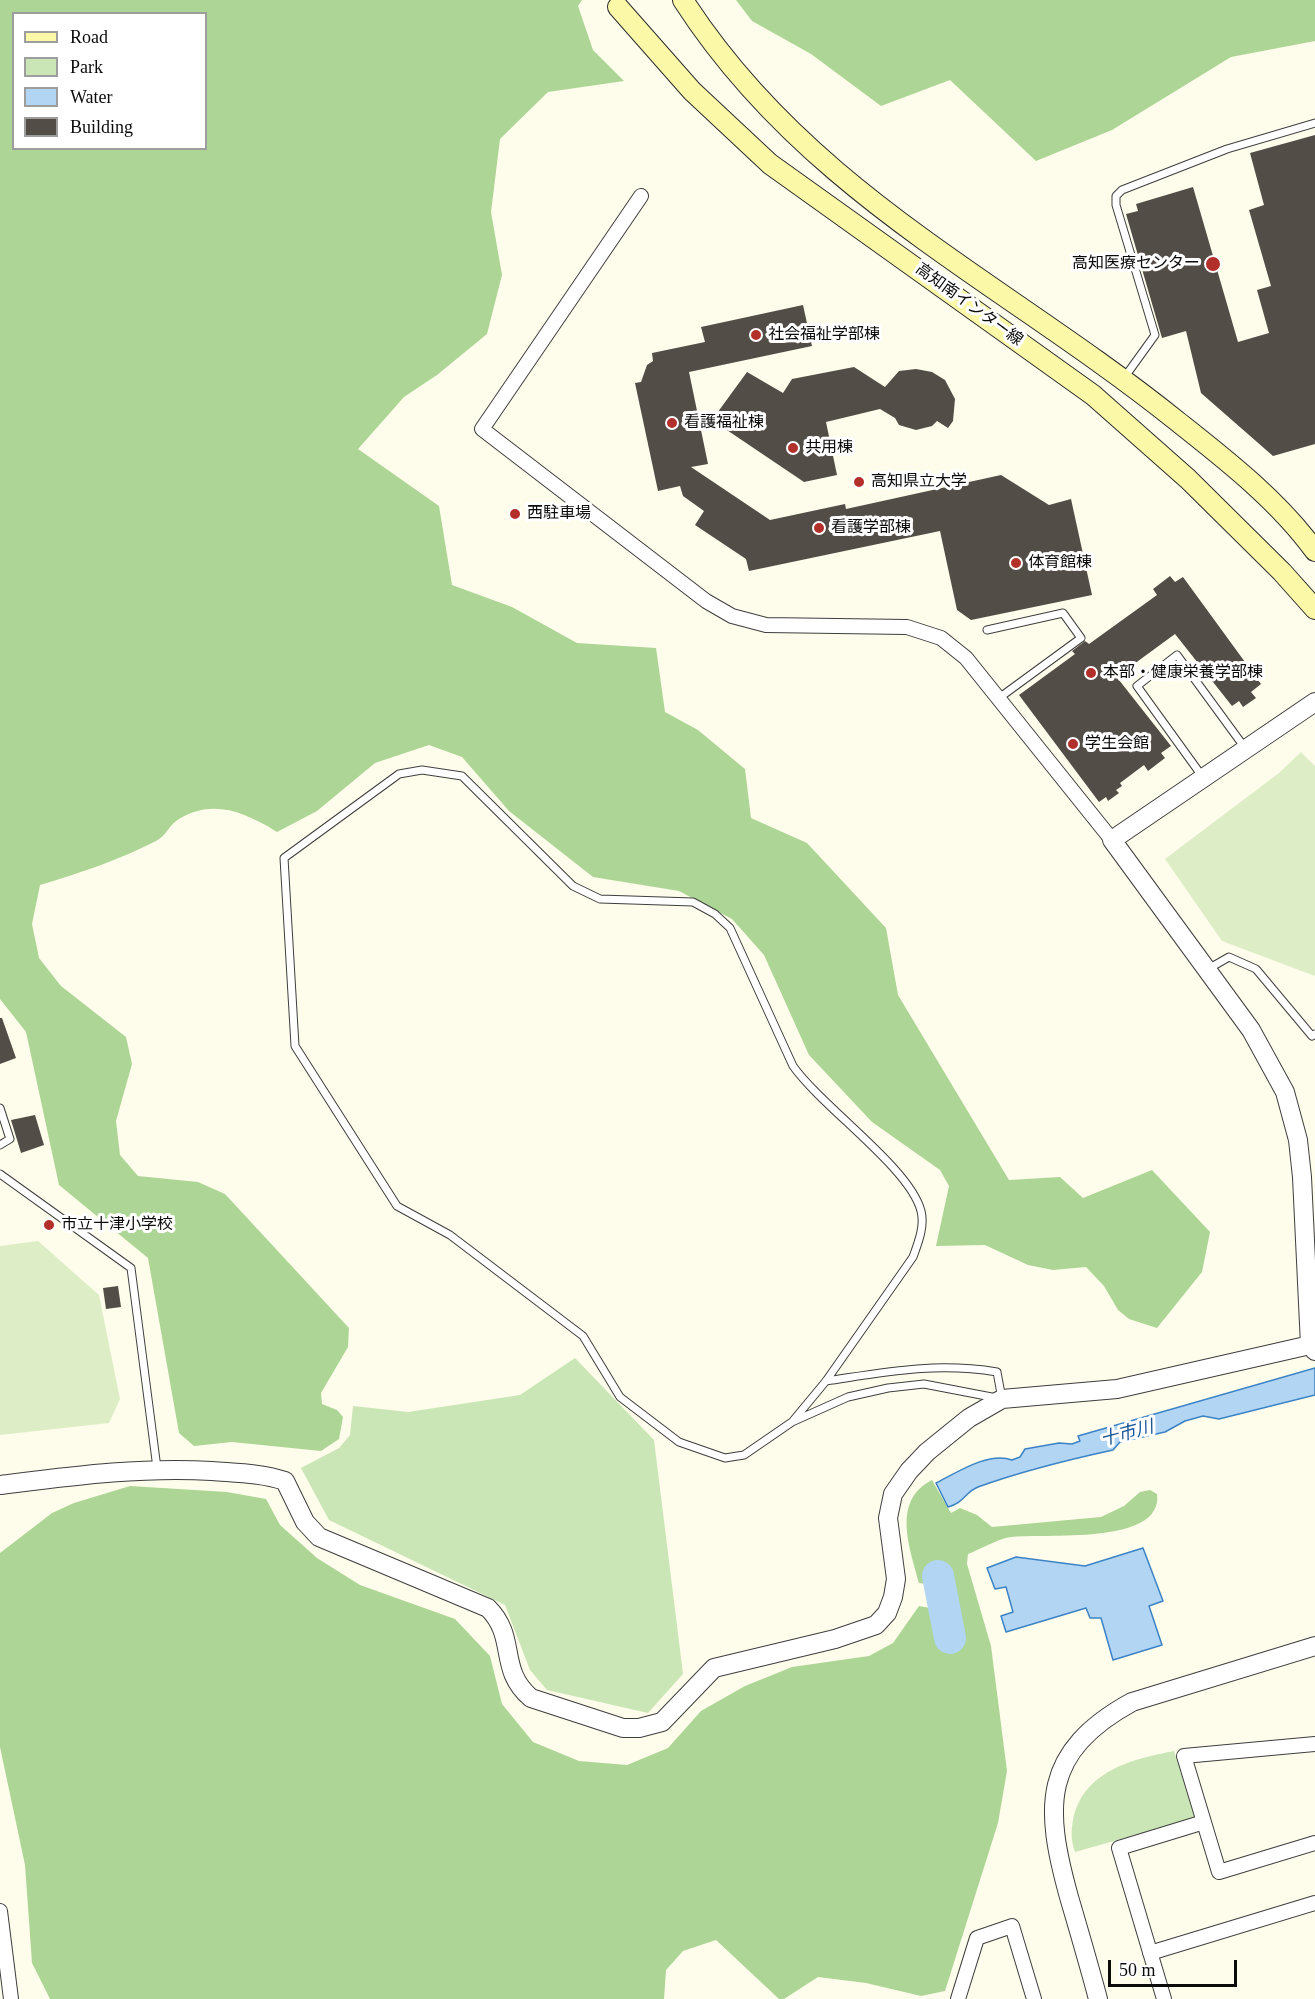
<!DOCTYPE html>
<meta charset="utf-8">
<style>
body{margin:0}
#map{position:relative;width:1315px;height:1999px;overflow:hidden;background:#fefcea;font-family:"Times New Roman",serif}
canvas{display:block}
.legend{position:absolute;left:12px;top:12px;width:195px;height:138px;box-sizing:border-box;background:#fff;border:2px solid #9d9d9d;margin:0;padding:8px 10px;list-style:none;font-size:18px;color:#0b0b0b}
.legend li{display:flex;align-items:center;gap:12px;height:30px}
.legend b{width:30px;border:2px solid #9d9d9d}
.scale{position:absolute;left:1108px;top:1960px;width:129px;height:27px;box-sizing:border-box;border:3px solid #0b0b0b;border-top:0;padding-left:8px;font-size:18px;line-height:21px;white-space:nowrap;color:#0b0b0b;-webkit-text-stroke:4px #fff;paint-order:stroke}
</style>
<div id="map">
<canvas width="1315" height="1999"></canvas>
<ul class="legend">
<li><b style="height:8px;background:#fbf9a8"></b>Road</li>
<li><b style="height:16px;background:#cbe6b6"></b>Park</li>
<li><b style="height:16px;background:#b1d5f3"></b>Water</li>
<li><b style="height:16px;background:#534d48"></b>Building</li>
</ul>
<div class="scale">50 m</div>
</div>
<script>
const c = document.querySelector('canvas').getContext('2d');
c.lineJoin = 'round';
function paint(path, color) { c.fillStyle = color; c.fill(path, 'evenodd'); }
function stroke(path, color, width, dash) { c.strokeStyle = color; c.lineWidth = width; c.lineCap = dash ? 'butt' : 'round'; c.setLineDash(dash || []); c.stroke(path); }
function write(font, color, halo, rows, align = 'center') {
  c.font = font + ' "Times New Roman","Noto Sans JP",serif'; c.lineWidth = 6; c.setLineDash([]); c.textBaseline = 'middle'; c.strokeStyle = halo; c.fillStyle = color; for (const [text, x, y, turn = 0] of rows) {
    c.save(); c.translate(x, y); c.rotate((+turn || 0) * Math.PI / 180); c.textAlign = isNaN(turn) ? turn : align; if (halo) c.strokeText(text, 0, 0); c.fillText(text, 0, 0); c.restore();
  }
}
paint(new Path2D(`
 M 575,1358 L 654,1440 L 683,1674 L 648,1713 L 547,1690 L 530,1670 L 505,1605 L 329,1520 L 301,1468 L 339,1448 L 350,1435 L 353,1406 L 408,1412 L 520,1395 Z
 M 1174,1751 L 1195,1818 L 1075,1852 C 1071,1841 1071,1831 1073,1820 C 1083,1771 1132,1759 1174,1751 Z`), '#cbe6b6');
paint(new Path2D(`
 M 0,0 L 582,0 L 578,6 L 593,50 L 624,81 L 548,92 L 500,139 L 491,212 L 502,275 L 487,334 L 437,375 L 404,397 L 358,449 L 439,506 L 452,585 L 512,607 L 577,643 L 656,648 L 665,712 L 698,730 L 745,769 L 751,818 L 807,843 L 886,928 L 898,995 L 1009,1180 L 1060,1177 L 1083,1198 L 1152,1170 L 1210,1232 L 1202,1272 L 1157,1328 L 1129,1319 L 1118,1310 L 1104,1286 L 1086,1267 L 1053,1270 L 1028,1265 L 985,1245 L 936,1246 L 949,1186 L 940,1170 L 872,1122 L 809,1055 L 764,955 L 732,919 L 679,891 L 593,877 L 509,811 L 462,757 L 429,745 L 375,763 L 317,811 L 277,832 C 246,813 214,798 179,819 C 170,824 166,836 156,841 C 119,860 80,873 40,885 L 32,924 L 39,958 L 61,986 L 126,1037 L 132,1064 L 116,1121 L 120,1155 L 138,1176 L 198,1182 L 225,1194 L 349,1328 L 348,1347 L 321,1393 L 322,1404 L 337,1410 L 343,1417 L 339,1439 L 321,1451 L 232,1442 L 194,1446 L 179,1433 L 148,1258 L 59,1185 L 26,1032 L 0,999 ZM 14,14 L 206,14 L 206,148 L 14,148 Z
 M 736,0 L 1315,0 L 1315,41 L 1231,57 L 1112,130 L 1036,161 L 950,80 L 881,106 L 811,54 L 752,21 Z
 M 932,1480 L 951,1513 L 960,1508 L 977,1515 L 992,1527 L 1101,1517 L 1124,1506 L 1140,1492 L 1150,1490 L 1157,1494 C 1164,1546 1042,1533 1011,1537 C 997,1539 981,1549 968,1554 L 967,1564 L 991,1646 L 1007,1771 L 998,1823 L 945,1991 L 921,1996 L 866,1983 L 818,1977 L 784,1999 L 779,1999 L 716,1940 L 683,1951 L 666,1970 L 664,1999 L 50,1999 L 32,1963 L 25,1865 L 0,1747 L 0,1553 L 52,1513 L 74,1503 L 130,1486 L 227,1492 L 266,1499 L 280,1525 L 317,1558 L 360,1585 L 455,1619 L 490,1656 L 502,1704 L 533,1742 L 579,1761 L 627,1765 L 668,1748 L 701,1711 L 745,1686 L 792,1667 L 869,1656 L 893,1643 L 919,1606 L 941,1610 L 944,1632 L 953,1636 L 943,1577 L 927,1584 L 919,1583 C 910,1548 891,1501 932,1480 Z`), '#add696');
paint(new Path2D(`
 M 1301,752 L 1315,766 L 1315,976 L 1222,941 L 1165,859 L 1279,773 Z
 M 38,1241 L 99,1295 L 120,1399 L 109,1423 L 0,1435 L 0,1246 Z`), '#ddeec7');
const water = new Path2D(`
 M 1315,1368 L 1315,1395 L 1219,1419 L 1203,1416 L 1185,1421 L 1165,1432 L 1120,1442 L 1113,1450 C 1067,1460 1022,1471 978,1487 C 965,1492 964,1503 948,1507 L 936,1483 C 956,1473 989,1451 1012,1460 L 1020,1457 L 1025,1449 L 1059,1443 L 1072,1444 L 1080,1441 L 1078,1436 Z
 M 1143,1548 L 1163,1601 L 1149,1606 L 1162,1645 L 1113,1660 L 1101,1618 L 1090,1618 L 1086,1608 L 1006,1632 L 1001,1616 L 1013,1612 L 1006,1587 L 995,1589 L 987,1568 L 1016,1557 L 1085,1566 Z`);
paint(water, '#b1d5f3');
stroke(water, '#3c83c6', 1.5);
stroke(new Path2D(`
 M 938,1576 L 950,1638`), '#b1d5f3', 32);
paint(new Path2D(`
 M 1315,135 L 1315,444 L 1273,456 L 1201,393 L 1186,331 L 1162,338 L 1126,214 L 1138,211 L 1136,204 L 1193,187 L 1238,342 L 1269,333 L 1257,290 L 1271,286 L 1249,210 L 1264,205 L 1250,153 Z
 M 803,305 L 812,346 L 689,372 L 708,464 L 691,467 L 770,520 L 845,504 L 846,509 L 1001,475 L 1049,505 L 1071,499 L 1092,595 L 971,620 L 957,610 L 940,531 L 749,571 L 746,559 L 695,525 L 704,511 L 683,496 L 680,486 L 658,491 L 635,383 L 641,382 L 647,365 L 653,361 L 652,353 L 705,342 L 701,327 Z
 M 854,367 L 885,387 L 899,371 L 916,369 L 932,372 L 945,380 L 955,399 L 953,421 L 948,428 L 937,421 L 932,426 L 916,430 L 899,425 L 895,418 L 880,409 L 826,422 L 837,475 L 804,482 L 712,420 L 747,372 L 783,393 L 792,379 Z
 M 1170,576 L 1175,582 L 1183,577 L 1261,684 L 1251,692 L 1256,698 L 1243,707 L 1239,701 L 1232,706 L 1175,634 L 1119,675 L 1121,678 L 1119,680 L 1171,746 L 1161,753 L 1165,758 L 1148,771 L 1144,765 L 1120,783 L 1122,786 L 1116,790 L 1119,793 L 1108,801 L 1106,797 L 1099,802 L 1019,695 L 1075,654 L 1072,651 L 1085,641 L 1089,644 L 1157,595 L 1153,589 Z
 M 0,1018 L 2,1018 L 16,1058 L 0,1064 Z
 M 35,1115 L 44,1145 L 21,1153 L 11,1120 Z
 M 118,1286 L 121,1307 L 106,1309 L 103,1288 Z`), '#534d48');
const service = new Path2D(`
 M 1124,378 L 1155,335 L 1116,205 L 1116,196 L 1122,190 L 1227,149 L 1315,123
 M 987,630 L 1063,613 L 1081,638 L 999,698
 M 1202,776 L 1137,686 L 1177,655 L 1245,748
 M 1208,969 L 1229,957 L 1256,969 L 1312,1036 L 1315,1034
 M 0,1108 L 10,1139 L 0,1145
 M 0,1174 L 131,1268 L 157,1468
 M 792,1422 L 826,1381 L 913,1257 C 918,1243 925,1226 921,1211 C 910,1168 823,1108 793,1066 L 730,928 L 715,914 L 693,902 L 600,899 L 573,886 L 462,776 L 422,770 L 399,774 L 284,858 L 295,1046 L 397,1206 L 450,1235 L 583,1336 L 620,1397 L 679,1442 L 725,1458 L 744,1455 L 792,1422 L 848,1397 L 888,1388 L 924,1384 L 1002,1399 L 997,1372 C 935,1362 887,1372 826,1381`);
const minor = new Path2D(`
 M 641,196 L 482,429 L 706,601 L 732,616 L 766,625 L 907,627 L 941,638 L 966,658 L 1112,840
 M 1315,1744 L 1184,1756 L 1219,1872 L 1315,1843
 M 0,1911 L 11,1999
 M 1150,1953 L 1315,1903
 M 958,1999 L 977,1938 L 1012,1926 L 1034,1999
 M 1164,1999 L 1119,1848 L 1204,1822`);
const tertiary = new Path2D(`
 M 1310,1345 L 1302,1177 L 1298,1140 L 1285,1092 L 1251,1030 L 1112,840 L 1315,702
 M 0,1485 C 73,1476 138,1467 212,1471 C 237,1473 261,1473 285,1481 L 305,1522 L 319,1537 L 488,1608 C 518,1638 497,1669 531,1698 L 623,1728 L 639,1728 L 662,1722 L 714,1668 L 835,1639 L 876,1625 L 887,1613 L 893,1597 L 896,1579 L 888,1518 L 893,1494 L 909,1471 L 927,1452 L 969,1418 L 1002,1399 L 1117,1389 L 1310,1345 L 1315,1351
 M 1098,1999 C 1089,1965 1079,1931 1069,1897 C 1044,1807 1041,1752 1132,1702 L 1315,1646`);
const secondary = new Path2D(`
 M 683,0 C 807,193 1004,282 1177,421 C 1225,459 1278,500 1315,551
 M 618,7 L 692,91 L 770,164 L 1093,395 L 1188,479 L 1282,572 L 1315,609`);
stroke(service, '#3e3e3e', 9);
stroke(minor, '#3e3e3e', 16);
stroke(tertiary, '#3e3e3e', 20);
stroke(secondary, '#2d2d2d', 22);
stroke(service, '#fff', 7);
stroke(minor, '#fff', 14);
stroke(tertiary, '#fff', 18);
stroke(secondary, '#fbf9a8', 20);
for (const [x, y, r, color] of [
 [1213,264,8,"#b32f2a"],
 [756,335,6,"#b32f2a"],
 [672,423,6,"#b32f2a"],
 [793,448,6,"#b32f2a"],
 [859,482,6,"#b32f2a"],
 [515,514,6,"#b32f2a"],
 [819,528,6,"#b32f2a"],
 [1016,563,6,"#b32f2a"],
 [1091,673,6,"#b32f2a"],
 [1073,744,6,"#b32f2a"],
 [49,1225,6,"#b32f2a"]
]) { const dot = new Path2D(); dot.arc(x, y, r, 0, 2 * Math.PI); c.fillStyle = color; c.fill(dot); stroke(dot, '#fff', 2); }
write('16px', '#0b0b0b', '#fff', [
 ["高知医療センター",1200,264,"right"],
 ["社会福祉学部棟",768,335],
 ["看護福祉棟",684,423],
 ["共用棟",805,448],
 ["高知県立大学",871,482],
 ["西駐車場",527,514],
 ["看護学部棟",831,528],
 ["体育館棟",1028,563],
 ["本部・健康栄養学部棟",1103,673],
 ["学生会館",1085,744],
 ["市立十津小学校",61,1225]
], 'left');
write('16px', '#0b0b0b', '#fff', [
 ["高知南インター線",969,305,36]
]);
write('italic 18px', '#1b5696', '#fff', [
 ["十市川",1127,1434,-15]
]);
</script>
